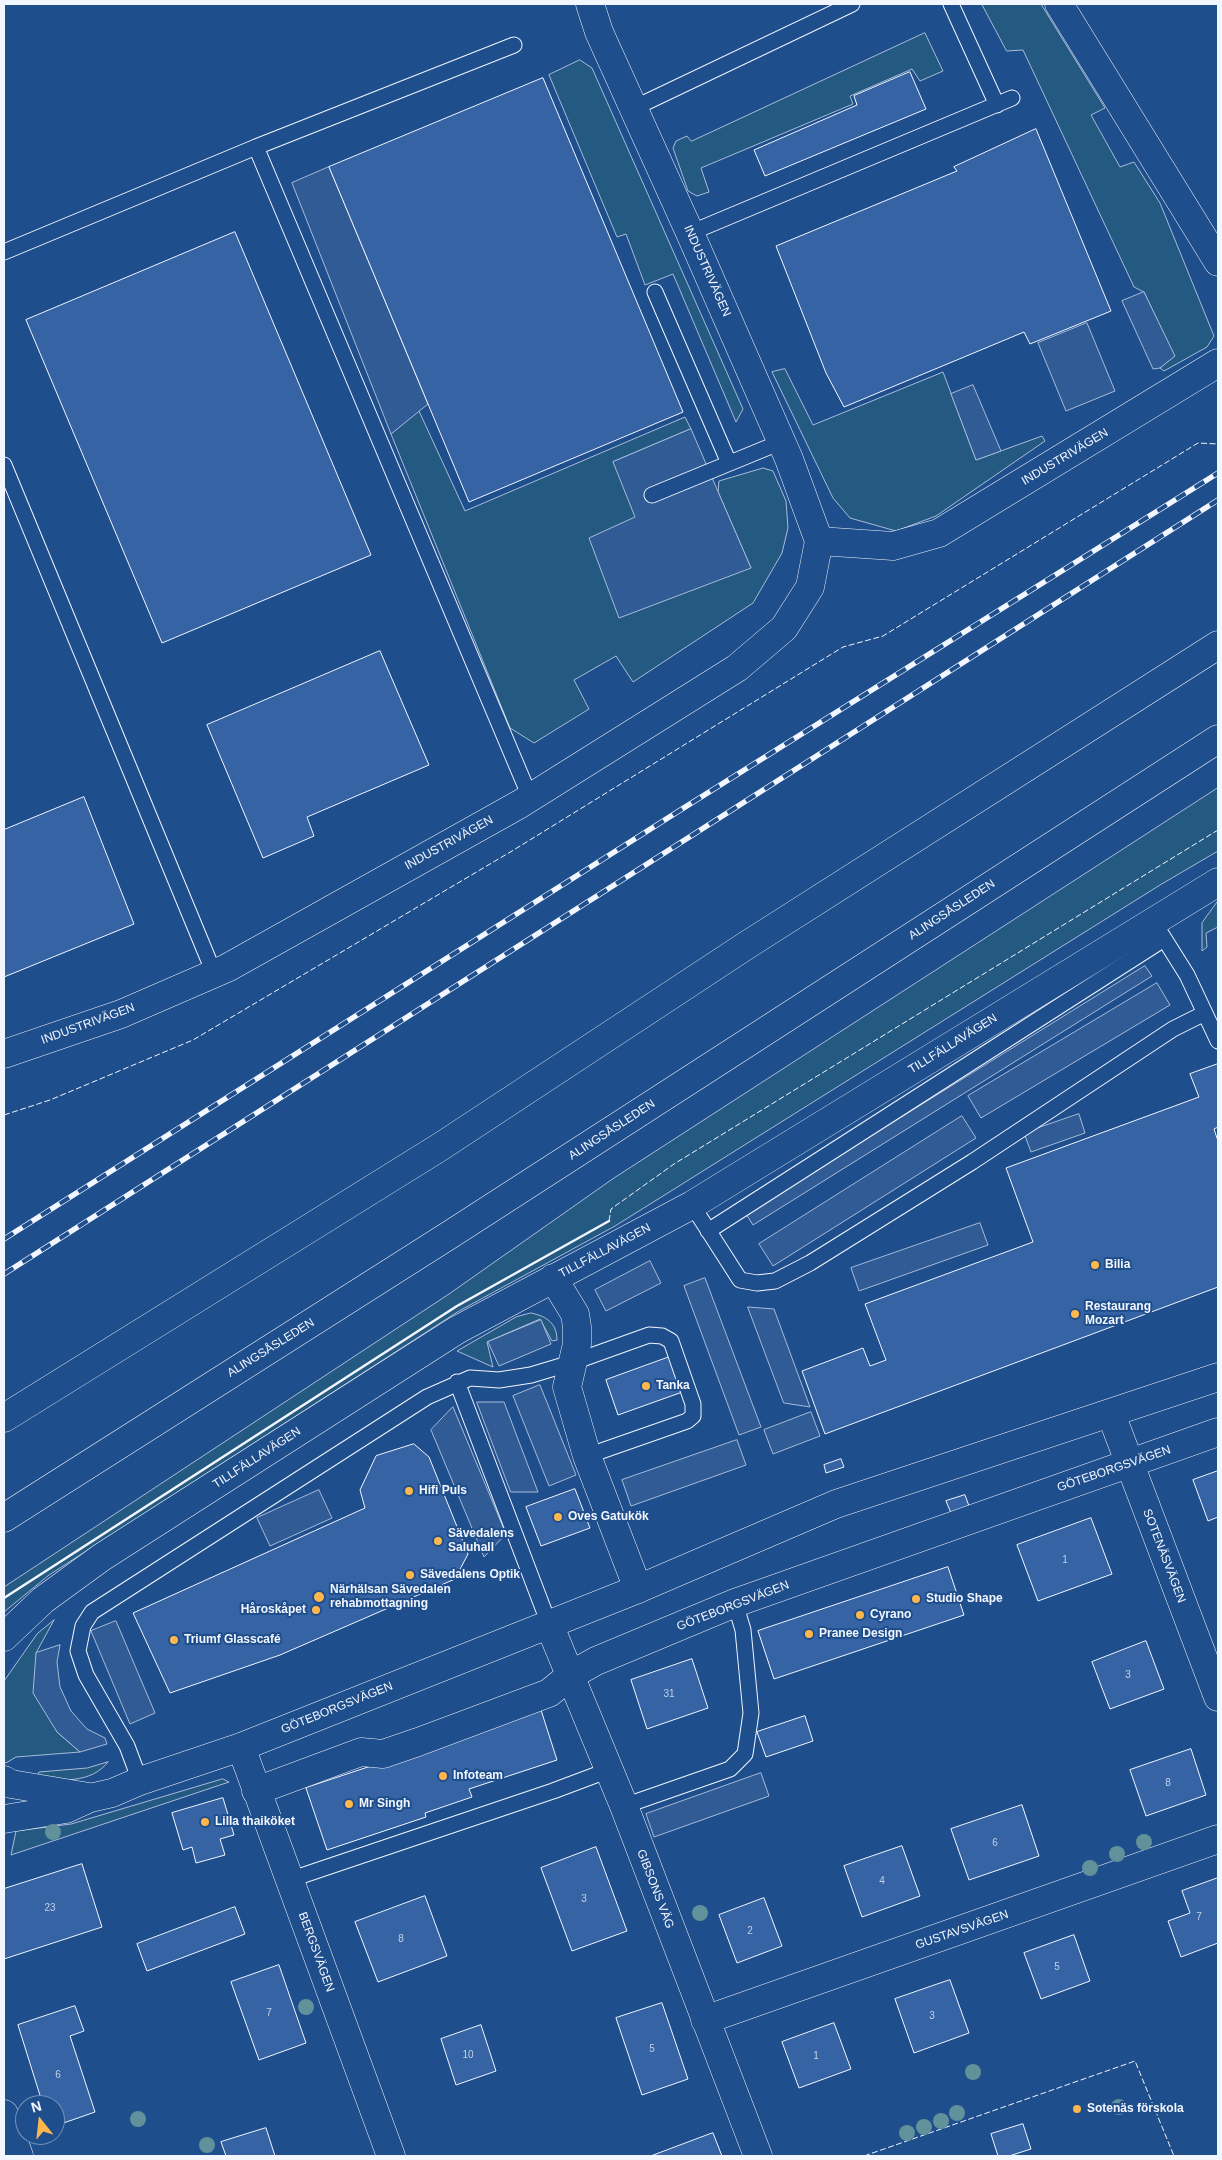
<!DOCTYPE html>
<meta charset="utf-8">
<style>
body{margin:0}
#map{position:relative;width:1222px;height:2160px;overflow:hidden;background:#1f4e8c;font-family:Arial,sans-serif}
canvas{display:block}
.frame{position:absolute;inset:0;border:5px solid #f2f6ff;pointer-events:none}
.north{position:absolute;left:15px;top:2095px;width:50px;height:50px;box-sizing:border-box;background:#1f4e8c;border:1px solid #7391ba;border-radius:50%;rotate:344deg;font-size:14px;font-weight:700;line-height:20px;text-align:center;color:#f2f6ff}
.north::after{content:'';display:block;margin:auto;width:18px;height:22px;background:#ffb74d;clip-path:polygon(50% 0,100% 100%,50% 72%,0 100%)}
</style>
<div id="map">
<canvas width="1222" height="2160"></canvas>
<div class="frame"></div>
<div class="north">N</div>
</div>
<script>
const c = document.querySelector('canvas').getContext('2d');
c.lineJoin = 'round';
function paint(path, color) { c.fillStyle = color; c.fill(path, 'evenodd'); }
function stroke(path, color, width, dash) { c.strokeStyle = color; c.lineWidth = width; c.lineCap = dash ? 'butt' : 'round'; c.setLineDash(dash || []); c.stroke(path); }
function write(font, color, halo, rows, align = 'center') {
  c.font = font + ' Arial,sans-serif'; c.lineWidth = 4; c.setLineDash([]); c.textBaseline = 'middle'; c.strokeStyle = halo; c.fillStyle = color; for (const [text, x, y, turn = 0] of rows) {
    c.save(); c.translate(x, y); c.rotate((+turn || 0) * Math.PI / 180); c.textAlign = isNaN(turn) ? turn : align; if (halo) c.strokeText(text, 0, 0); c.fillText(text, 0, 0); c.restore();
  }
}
const green = new Path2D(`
 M 982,4 L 1041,4 L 1105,108 L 1091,115 L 1120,167 L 1134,162 L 1160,203 L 1214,336 L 1207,347 L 1164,371 L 1160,368 L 1174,356 L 1144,292 L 1134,287 L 1023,50 L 1007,51 Z
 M 925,33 L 943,71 L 920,81 L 912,69 L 850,96 L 853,104 L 701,168 L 709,192 L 697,196 L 688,191 L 673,148 L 676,141 L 687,136 L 691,141 Z
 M 580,60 L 592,68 L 743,409 L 736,422 L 673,274 L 645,285 L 626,234 L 617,237 L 549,75 Z
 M 785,369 L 813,425 L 943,372 L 976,460 L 1042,436 L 1045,441 L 936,516 L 896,531 L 850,518 L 833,498 L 772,372 Z
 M 419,411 L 465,511 L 685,417 L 691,429 L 613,462 L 751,568 L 718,492 L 719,481 L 763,468 L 773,471 L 786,501 L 788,528 L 782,553 L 753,603 L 633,682 L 616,656 L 574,680 L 589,709 L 534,743 L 510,728 L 391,434 Z
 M 1218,788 L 1218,851 L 1160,885 L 615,1226 L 459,1311 L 49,1575 L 4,1612 L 4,1587 L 449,1294 L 614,1178 Z
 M 1218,901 L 1218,927 L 1206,933 L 1207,947 L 1202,951 L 1202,923 Z
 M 531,1313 C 546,1316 557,1323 557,1340 L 552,1341 L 540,1319 L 487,1342 L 493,1367 L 457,1351 L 516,1317 Z
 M 54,1620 L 36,1653 L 57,1732 L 80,1752 L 16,1757 L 6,1763 L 4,1761 L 4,1681 L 37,1634 Z
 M 108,1762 C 91,1784 61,1780 36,1780 L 39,1772 L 87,1768 Z
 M 223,1779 L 229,1782 L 11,1855 L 16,1831 L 71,1824 Z`);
paint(green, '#245a82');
stroke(green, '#a8bbd7', 1);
const parking = new Path2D(`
 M 329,167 L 428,404 L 391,434 L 292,183 Z
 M 1144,292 L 1175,356 L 1160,368 L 1153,369 L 1122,301 Z
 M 1087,323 L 1115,391 L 1066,411 L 1038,343 Z
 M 973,385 L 1001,451 L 976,460 L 951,394 Z
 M 691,429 L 751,568 L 619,618 L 589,538 L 635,517 L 613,462 Z
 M 1145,966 L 1152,976 L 753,1225 L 746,1214 Z
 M 1157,983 L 1170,1005 L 981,1118 L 968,1096 Z
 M 1079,1114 L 1085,1133 L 1031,1152 L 1024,1133 Z
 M 962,1116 L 976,1138 L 773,1266 L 759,1244 Z
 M 980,1223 L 988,1245 L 859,1291 L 851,1268 Z
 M 650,1261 L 661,1283 L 606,1311 L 595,1290 Z
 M 705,1278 L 761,1427 L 739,1435 L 684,1286 Z
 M 748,1307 L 774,1309 L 810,1407 L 784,1403 Z
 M 541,1320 L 551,1344 L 499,1366 L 488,1342 Z
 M 540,1385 L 576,1475 L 549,1486 L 513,1396 Z
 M 477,1402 L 504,1402 L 538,1492 L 511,1492 Z
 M 453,1407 L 506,1534 L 484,1557 L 431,1430 Z
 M 811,1412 L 820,1436 L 773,1454 L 764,1430 Z
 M 737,1440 L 746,1465 L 631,1506 L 622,1480 Z
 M 319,1490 L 332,1518 L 270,1546 L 257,1518 Z
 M 116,1621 L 155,1713 L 130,1724 L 91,1631 Z
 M 60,1645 L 57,1662 L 60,1687 L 71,1711 L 87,1729 L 105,1738 L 107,1744 L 80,1752 L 57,1732 L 33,1693 L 36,1653 Z
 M 761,1773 L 769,1796 L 654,1837 L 646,1814 Z`);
paint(parking, '#305b95');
stroke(parking, '#a8bbd7', 1);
const building = new Path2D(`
 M 910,72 L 926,109 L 765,176 L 754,150 L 857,105 L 854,96 Z
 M 543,78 L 683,412 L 469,502 L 329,167 Z
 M 1036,129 L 1111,311 L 1030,344 L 1024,332 L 844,407 L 826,373 L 776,246 L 957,171 L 954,167 Z
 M 235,232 L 371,555 L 162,643 L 26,320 Z
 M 380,651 L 429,765 L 307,817 L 314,836 L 263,858 L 207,725 Z
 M 84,797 L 134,924 L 4,977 L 4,830 Z
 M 1218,1064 L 1218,1127 L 1214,1129 L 1218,1141 L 1218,1287 L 825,1434 L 802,1371 L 863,1348 L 870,1366 L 886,1360 L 865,1304 L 1033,1242 L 1006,1168 L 1199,1097 L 1190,1074 Z
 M 675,1355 L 688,1390 L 618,1415 L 606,1380 Z
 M 414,1444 L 429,1457 L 468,1554 L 455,1579 L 280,1655 L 170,1693 L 133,1613 L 365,1508 L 360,1490 L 376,1456 Z
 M 841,1459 L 844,1467 L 826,1473 L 824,1465 Z
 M 1218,1471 L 1218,1517 L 1208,1521 L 1193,1480 Z
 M 575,1489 L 590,1528 L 541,1546 L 526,1507 Z
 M 965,1495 L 969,1506 L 951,1513 L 946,1501 Z
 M 1091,1518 L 1112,1574 L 1038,1601 L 1017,1545 Z
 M 948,1567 L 964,1615 L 774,1679 L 758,1631 Z
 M 1146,1641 L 1164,1689 L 1110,1709 L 1092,1662 Z
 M 692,1659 L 708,1708 L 647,1729 L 631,1680 Z
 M 541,1710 L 557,1760 L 469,1789 L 472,1797 L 425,1813 L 426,1817 L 327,1850 L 306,1788 Z
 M 805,1716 L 813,1741 L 766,1757 L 757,1732 Z
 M 1191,1749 L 1206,1795 L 1146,1816 L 1130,1770 Z
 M 223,1798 L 234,1835 L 220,1839 L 225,1855 L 196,1863 L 192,1847 L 183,1850 L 172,1813 Z
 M 1022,1805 L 1039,1856 L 969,1880 L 951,1829 Z
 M 902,1846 L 920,1896 L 862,1917 L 844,1866 Z
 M 596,1847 L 627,1931 L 572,1951 L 541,1868 Z
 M 82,1864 L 102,1927 L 4,1959 L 4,1889 Z
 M 1218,1878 L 1218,1943 L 1181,1957 L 1168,1921 L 1190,1913 L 1182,1891 Z
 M 425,1896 L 447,1956 L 378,1982 L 355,1922 Z
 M 764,1898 L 782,1946 L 737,1963 L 719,1915 Z
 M 235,1907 L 245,1934 L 147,1971 L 137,1944 Z
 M 1074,1935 L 1090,1981 L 1041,1999 L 1024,1953 Z
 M 279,1965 L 306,2043 L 259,2060 L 231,1982 Z
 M 950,1980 L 969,2033 L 914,2053 L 895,1999 Z
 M 662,2003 L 688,2079 L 642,2095 L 616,2018 Z
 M 75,2006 L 84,2031 L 70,2036 L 95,2112 L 55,2126 L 55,2105 L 43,2105 L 18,2025 Z
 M 834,2023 L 851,2069 L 799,2088 L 782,2042 Z
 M 481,2025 L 496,2071 L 456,2085 L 441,2039 Z
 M 1023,2124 L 1031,2149 L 1009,2156 L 998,2156 L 991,2134 Z
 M 266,2128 L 275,2156 L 226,2156 L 221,2142 Z
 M 713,2133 L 722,2156 L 651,2156 Z`);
paint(building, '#3563a3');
stroke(building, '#f2f6ff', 1);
const service = new Path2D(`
 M 951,4 L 997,105
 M 634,108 L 852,4
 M 256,147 L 514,45
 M 690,233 L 1012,98
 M 4,252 L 256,147 L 530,797
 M 655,292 L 729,463
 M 4,465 L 214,973
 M 652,495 L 781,442
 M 1160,932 L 1187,975 L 1218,1041
 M 692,1205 L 740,1280 L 757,1283 L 775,1281 L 810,1263 L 972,1162 L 1173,1029 L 1205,1013
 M 708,1231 L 1164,939
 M 457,1382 L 549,1624
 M 140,1781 L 127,1746 L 86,1675 L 78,1651 L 83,1626 L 92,1612 L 427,1397 L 470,1378 L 499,1380 L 531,1375 L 571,1363 L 649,1335 L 662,1336 L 671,1341 L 693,1404 L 693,1416 L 687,1421 L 587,1456
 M 624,1806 L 730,1769 L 745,1754 L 751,1713 L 743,1630 L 735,1603
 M 289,1880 L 553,1791 L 609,1770`);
const minor = new Path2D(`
 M 819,541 L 893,546 L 939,533 L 1218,363
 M 553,1278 L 575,1314 L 577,1327 L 577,1344 L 567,1387 L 587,1456 L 638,1589
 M 1111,1414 L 1218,1697
 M 549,1624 L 624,1806 L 758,2156
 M 4,1637 L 43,1600 L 102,1557 L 457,1330 L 692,1205 L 1218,882
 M 241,1747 L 391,2156
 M 256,1791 L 361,1752 L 383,1754 L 418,1742 L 549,1693 L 571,1675 L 596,1661 L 735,1603 L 1218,1432
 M 705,2020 L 1218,1839
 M 4,2114 L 19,2156`);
const tertiary = new Path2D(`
 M 1059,4 L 1218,262
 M 4,1054 L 121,1014 L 227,968 L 520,804 L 737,668 L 784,628 L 810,587 L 819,541 L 789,459 L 690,233 L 599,32 L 590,4
 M 4,1780 L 11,1784 L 89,1797
 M 4,1819 L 66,1809 L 90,1798 L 112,1793 L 140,1781 L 241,1747 L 638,1589 L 836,1504 L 1218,1377`);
const motorway = new Path2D(`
 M 4,1418 L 440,1147 L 747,945 L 1218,645
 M 4,1518 L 451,1234 L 1218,739`);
stroke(service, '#f2f6ff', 17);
stroke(minor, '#f2f6ff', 29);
stroke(tertiary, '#f2f6ff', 29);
stroke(motorway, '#f2f6ff', 29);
stroke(service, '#1f4e8c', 15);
stroke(minor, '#1f4e8c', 28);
stroke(tertiary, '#1f4e8c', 28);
stroke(motorway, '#1f4e8c', 28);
const rail = new Path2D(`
 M 4,1239 L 682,809 L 1218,473
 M 4,1274 L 1218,500`);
stroke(rail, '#f2f6ff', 5.5);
stroke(rail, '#1f4e8c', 4, [11]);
stroke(new Path2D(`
 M 4,1115 L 50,1100 L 193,1040 L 512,851 L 843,647 L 883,636 L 1198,443 L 1218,444
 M 609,1221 L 611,1209 L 674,1164 L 1218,830
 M 864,2156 L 1135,2061 L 1174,2156`), '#f2f6ff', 1, [6, 2.5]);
stroke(new Path2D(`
 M 4,1598 L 457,1306 L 609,1221`), '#f2f6ff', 2.5);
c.fillStyle = '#61919a';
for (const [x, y] of [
 [53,1832],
 [1144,1842],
 [1117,1854],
 [1090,1868],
 [700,1913],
 [306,2007],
 [973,2072],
 [1119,2107],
 [957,2113],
 [138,2119],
 [941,2121],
 [924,2127],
 [907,2133],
 [207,2145]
]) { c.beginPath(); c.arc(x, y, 8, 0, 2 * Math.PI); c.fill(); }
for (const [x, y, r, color] of [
 [1095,1265,5,"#ffb74d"],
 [1075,1314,5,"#ffb74d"],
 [646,1386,5,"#ffb74d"],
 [409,1491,5,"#ffb74d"],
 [558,1517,5,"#ffb74d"],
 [438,1541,5,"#ffb74d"],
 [410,1575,5,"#ffb74d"],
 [319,1597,6,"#ffb74d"],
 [916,1599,5,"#ffb74d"],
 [316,1610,5,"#ffb74d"],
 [860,1615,5,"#ffb74d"],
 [809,1634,5,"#ffb74d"],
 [174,1640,5,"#ffb74d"],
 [443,1776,5,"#ffb74d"],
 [349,1804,5,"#ffb74d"],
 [205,1822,5,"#ffb74d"],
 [1077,2109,5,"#ffb74d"]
]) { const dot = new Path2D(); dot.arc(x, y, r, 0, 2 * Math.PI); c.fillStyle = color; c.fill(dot); stroke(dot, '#1f4e8c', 2); }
write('10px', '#c3d1e8', null, [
 ["1",1065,1560],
 ["3",1128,1675],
 ["31",669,1694],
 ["8",1168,1783],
 ["6",995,1843],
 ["4",882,1881],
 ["3",584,1899],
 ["23",50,1908],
 ["7",1199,1917],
 ["2",750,1931],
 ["8",401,1939],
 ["5",1057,1967],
 ["7",269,2013],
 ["3",932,2016],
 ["5",652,2049],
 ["10",468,2055],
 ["1",816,2056],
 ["6",58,2075]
]);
write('12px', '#f2f6ff', '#1f4e8c', [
 ["INDUSTRIVÄGEN",707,271,66],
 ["INDUSTRIVÄGEN",1065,457,-31],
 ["INDUSTRIVÄGEN",449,843,-29],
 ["ALINGSÅSLEDEN",952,910,-33],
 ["INDUSTRIVÄGEN",88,1024,-20],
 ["TILLFÄLLAVÄGEN",953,1044,-32],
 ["ALINGSÅSLEDEN",612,1130,-33],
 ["TILLFÄLLAVÄGEN",605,1251,-28],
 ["ALINGSÅSLEDEN",271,1348,-32],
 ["TILLFÄLLAVÄGEN",257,1458,-33],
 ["GÖTEBORGSVÄGEN",1114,1469,-19],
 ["SOTENÄSVÄGEN",1164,1556,69],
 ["GÖTEBORGSVÄGEN",733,1606,-21],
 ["GÖTEBORGSVÄGEN",337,1708,-22],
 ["GIBSONS VÄG",655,1889,69],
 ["GUSTAVSVÄGEN",962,1930,-19],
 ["BERGSVÄGEN",316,1952,70]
]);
write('bold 12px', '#f2f6ff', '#1f4e8c', [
 ["Bilia",1105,1265],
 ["Restaurang",1085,1307],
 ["Mozart",1085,1321],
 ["Tanka",656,1386],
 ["Hifi Puls",419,1491],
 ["Oves Gatukök",568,1517],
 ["Sävedalens",448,1534],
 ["Saluhall",448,1548],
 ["Sävedalens Optik",420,1575],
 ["Närhälsan Sävedalen",330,1590],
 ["rehabmottagning",330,1604],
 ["Studio Shape",926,1599],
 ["Håroskåpet",306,1610,"right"],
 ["Cyrano",870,1615],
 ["Pranee Design",819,1634],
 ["Triumf Glasscafé",184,1640],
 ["Infoteam",453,1776],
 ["Mr Singh",359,1804],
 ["Lilla thaiköket",215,1822],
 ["Sotenäs förskola",1087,2109]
], 'left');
</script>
